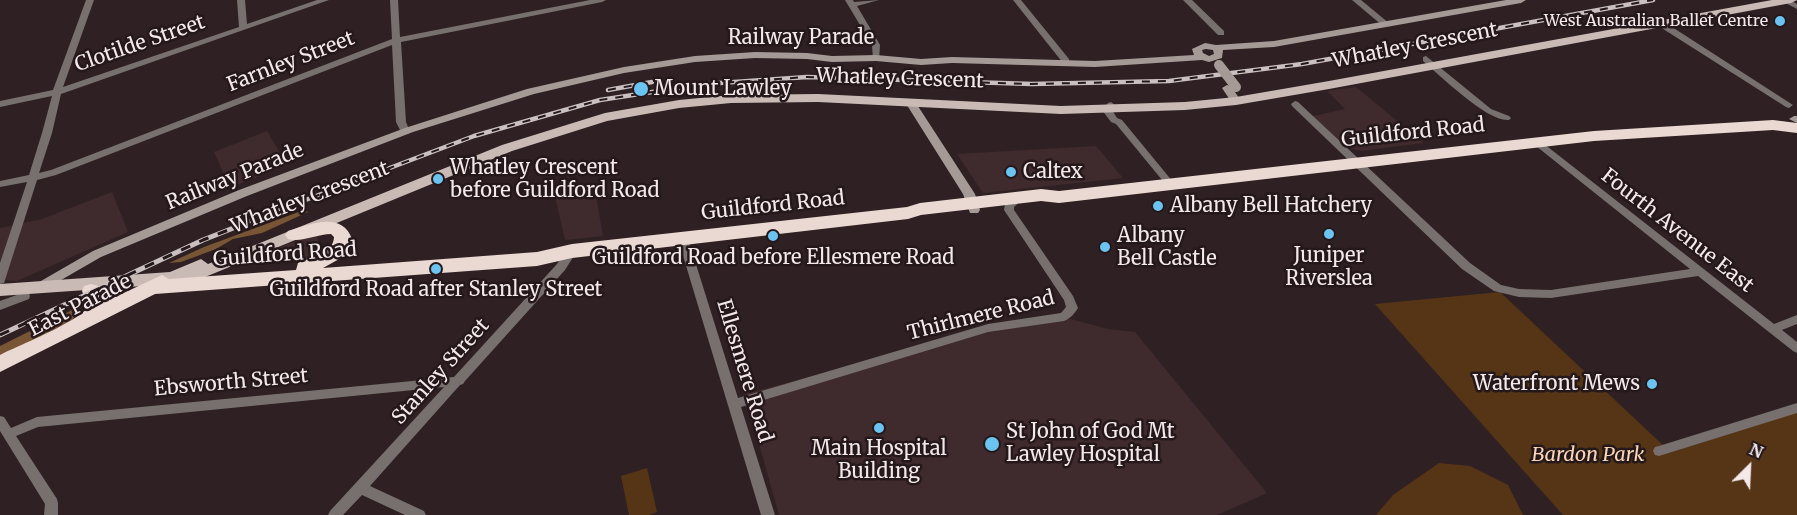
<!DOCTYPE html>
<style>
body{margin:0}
#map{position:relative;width:1797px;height:515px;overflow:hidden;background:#2f2123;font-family:Merriweather,serif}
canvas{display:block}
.north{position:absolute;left:1719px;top:437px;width:60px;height:60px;-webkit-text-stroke:4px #25181a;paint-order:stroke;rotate:24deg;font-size:16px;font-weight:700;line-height:24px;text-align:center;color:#f3e9ea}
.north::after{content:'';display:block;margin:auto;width:21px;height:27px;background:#f3e9ea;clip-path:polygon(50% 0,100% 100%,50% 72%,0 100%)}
</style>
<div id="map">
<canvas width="1797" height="515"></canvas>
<div class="north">N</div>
</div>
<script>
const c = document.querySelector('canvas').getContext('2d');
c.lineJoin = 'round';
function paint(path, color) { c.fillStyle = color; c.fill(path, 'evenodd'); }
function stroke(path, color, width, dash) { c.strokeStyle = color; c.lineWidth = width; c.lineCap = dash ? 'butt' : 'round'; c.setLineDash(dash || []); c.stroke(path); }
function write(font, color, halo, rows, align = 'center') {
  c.font = font + ' Merriweather,serif'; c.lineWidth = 5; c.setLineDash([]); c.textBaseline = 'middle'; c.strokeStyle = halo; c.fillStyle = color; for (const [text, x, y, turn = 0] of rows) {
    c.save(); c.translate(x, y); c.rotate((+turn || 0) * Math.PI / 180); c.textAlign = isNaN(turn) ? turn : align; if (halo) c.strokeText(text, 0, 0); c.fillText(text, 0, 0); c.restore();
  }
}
paint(new Path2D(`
 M 1356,87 L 1424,143 L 1361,151 L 1338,145 L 1309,117 L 1345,109 L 1327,91 Z
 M 267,131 L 287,165 L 230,188 L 214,152 Z
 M 1096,146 L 1123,178 L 983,193 L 957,154 Z
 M 594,184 L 603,236 L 565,240 L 554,192 Z
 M 112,192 L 128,232 L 17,281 L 0,280 L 0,228 L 42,219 Z
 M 317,233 L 320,258 L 237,267 L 237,264 Z
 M 1064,317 L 1108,329 L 1135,332 L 1267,493 L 1217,515 L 779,515 L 745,394 L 973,333 Z`), '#3f2a2d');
paint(new Path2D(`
 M 1500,292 L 1666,448 L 1797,411 L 1797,515 L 1563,515 L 1375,304 Z
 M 1439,463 L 1470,466 L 1508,485 L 1523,515 L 1376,515 L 1393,495 Z
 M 647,468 L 657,512 L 649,515 L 629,515 L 621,476 Z`), '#553516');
paint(new Path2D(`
 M 304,210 L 308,212 L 262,233 L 233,239 L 216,249 L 181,262 L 169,263 L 204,247 Z
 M 84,304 L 72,320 L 0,359 L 0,346 Z`), '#785534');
paint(new Path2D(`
 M 86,0 L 94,0 L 63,87 L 239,27 L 237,0 L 245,0 L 247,24 L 317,0 L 329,0 L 61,94 L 52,133 L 39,173 L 51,170 L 392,39 L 390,0 L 398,0 L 400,37 L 590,0 L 606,0 L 602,2 L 401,42 L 406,122 L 410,132 L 408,134 L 402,134 L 396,122 L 392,45 L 56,175 L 37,180 L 5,280 L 4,283 L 0,284 L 0,263 L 27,182 L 0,187 L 0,181 L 29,175 L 42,133 L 52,96 L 0,107 L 0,101 L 53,90 Z
 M 845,0 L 853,0 L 854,2 L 879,0 L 857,6 L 880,45 L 879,60 L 873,60 L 872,45 Z
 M 1013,0 L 1021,0 L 1069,59 L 1069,63 L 1063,63 Z
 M 1183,0 L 1192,0 L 1224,31 L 1224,35 L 1218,35 Z
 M 1352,0 L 1361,0 L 1390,24 L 1386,26 L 1383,26 Z
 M 1780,0 L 1790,0 L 1797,4 L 1797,9 Z
 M 1649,16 L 1655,16 L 1793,105 L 1789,108 L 1786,107 L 1649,20 Z
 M 1426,56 L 1491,109 L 1509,116 L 1511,118 L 1509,120 C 1487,122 1441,76 1423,61 L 1423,57 Z
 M 1295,101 L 1298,102 L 1470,263 L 1501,285 L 1519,289 L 1551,290 L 1690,269 L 1531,142 L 1536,139 L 1539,140 L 1774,324 L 1797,315 L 1797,324 L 1782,330 L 1797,342 L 1797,353 L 1793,351 L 1698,276 L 1551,298 L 1519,297 L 1494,291 L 1462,269 L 1292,106 L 1291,104 Z
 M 1111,102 L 1115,105 L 1112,110 L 1117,118 L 1122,120 L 1173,182 L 1175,184 L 1173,186 L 1167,186 L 1116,124 L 1111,122 L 1102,110 L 1108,103 Z
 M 1019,195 L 1024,198 L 1014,207 L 1014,210 L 1073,296 L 1078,308 C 1075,313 1070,319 1064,321 L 988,332 L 741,407 L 775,515 L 761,515 L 678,239 L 679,236 L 683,235 L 688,239 L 738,398 L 988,324 L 1061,313 L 1066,307 L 1064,300 L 1004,210 L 1005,204 Z
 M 572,247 L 577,251 L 565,270 L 465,381 L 463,384 L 460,385 L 370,486 L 424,511 L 426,515 L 405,515 L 362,495 L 343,515 L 328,515 L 330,511 L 444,387 L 38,427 L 16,436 L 57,499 L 58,503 L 58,515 L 44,515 L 45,504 L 0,431 L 0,416 L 4,417 L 11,428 L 37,417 L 454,377 L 557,264 L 568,248 Z
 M 25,292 L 29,293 L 30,296 L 29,299 L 0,310 L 0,301 Z
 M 1797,403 L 1797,413 L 1659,456 L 1655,455 L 1653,451 L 1655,447 L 1659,446 Z`), '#77706e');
paint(new Path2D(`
 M 1506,0 L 1526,0 L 1521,3 L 1274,47 L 1223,50 L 1222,58 L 1209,62 L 1202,60 L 1095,67 L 952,63 L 921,65 L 876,61 L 832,62 L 807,59 L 755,58 L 695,62 L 624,73 L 534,94 L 413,132 L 247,196 L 101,257 L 42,291 L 34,291 L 32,288 L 34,285 L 93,251 L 239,190 L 405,128 L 527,89 L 624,67 L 695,56 L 755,52 L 807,53 L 832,56 L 876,55 L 921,59 L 952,57 L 1095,61 L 1194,55 L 1192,49 L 1205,43 L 1216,45 L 1274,41 ZM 1206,49 L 1213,50 L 1214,54 L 1209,56 L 1203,53 L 1202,50 Z
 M 1227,85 L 1231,86 L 1241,101 L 1240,103 L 1232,103 L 1222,88 Z
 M 910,99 L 914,100 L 975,194 L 980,210 L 978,213 L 970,213 L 963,194 L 905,102 Z
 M 1794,116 L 1797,116 L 1797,123 L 1789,119 Z`), '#a59a96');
paint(new Path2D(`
 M 1772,0 L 1797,0 L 1791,3 L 1329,89 L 1236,105 L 1185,110 L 1061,114 L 818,102 L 731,103 L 679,108 L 607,121 L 512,151 L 193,282 L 186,278 L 172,284 L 0,296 L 0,284 L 170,272 L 201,259 L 208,264 L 502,145 L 605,113 L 679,100 L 731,95 L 818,94 L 1061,106 L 1185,102 L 1236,97 L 1329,81 Z`), '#c9bab6');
paint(new Path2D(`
 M 1773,120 L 1797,123 L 1797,133 L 1773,130 L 1594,141 L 1059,203 L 1041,201 L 921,215 L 908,219 L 572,258 L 537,266 L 155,294 L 0,372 L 0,355 C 21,344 88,319 94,299 L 84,296 L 82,291 L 84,286 L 91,284 L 109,289 L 113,298 L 162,275 L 169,279 L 296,270 L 298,263 C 310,258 334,253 334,237 L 331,234 C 317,234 301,243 288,239 L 285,235 L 288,231 C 310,224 342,211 352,239 L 341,258 L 323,268 L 537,252 L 572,244 L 907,207 L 920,203 L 1041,189 L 1059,191 L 1594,131 Z`), '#ead8d3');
const railFar1 = new Path2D(`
 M 608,90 L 652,82
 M 237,226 L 474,136 L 600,100 L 705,84 L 807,77 L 1032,84 L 1169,81 L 1302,64 L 1653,0`);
const rail = new Path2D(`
 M 0,335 L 203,240 L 241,225`);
stroke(railFar1, '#cbc0c1', 4.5);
stroke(rail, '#cbc0c1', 5);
stroke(railFar1, '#25181a', 2, [8]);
stroke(rail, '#25181a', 3, [10]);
stroke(new Path2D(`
 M 1219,65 L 1236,87`), '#a59a96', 10);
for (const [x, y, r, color] of [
 [1780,21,6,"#6bc3f2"],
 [641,89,8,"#6bc3f2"],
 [1011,172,6,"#6bc3f2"],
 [438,179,6,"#6bc3f2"],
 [1158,206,6,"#6bc3f2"],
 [1329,234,6,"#6bc3f2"],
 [773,236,6,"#6bc3f2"],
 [1105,247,6,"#6bc3f2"],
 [436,269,6,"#6bc3f2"],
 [1652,384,6,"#6bc3f2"],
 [879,428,6,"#6bc3f2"],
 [992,444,8,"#6bc3f2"]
]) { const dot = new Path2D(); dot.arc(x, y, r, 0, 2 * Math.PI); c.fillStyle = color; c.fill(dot); stroke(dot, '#25181a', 2); }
write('16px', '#f3e9ea', '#25181a', [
 ["West Australian Ballet Centre",1768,21]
], 'right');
write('20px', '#f3e9ea', '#25181a', [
 ["Railway Parade",801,38],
 ["Clotilde Street",140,44,-19],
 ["Whatley Crescent",1415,46,-11],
 ["Farnley Street",291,62,-21],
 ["Whatley Crescent",900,79,2],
 ["Guildford Road",1413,133,-6],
 ["Railway Parade",235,177,-22],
 ["Whatley Crescent",310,198,-21],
 ["Guildford Road",773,206,-6],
 ["Fourth Avenue East",1677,231,38],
 ["Guildford Road",285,255,-4],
 ["East Parade",80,306,-27],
 ["Thirlmere Road",981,316,-14],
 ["Ellesmere Road",744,371,73],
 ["Stanley Street",441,372,-48],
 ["Ebsworth Street",231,383,-5]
]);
write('20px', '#f3e9ea', '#25181a', [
 ["Mount Lawley",654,89],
 ["Whatley Crescent",450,168],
 ["before Guildford Road",450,191],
 ["Caltex",1023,172],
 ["Albany Bell Hatchery",1170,206],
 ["Albany",1117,236],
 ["Bell Castle",1117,259],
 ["Juniper",1329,256,"center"],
 ["Riverslea",1329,279,"center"],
 ["Guildford Road before Ellesmere Road",773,258,"center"],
 ["Guildford Road after Stanley Street",436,290,"center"],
 ["Waterfront Mews",1640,384,"right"],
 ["St John of God Mt",1006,432],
 ["Lawley Hospital",1006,455],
 ["Main Hospital",879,449,"center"],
 ["Building",879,472,"center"]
], 'left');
write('italic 20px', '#fad5b6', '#25181a', [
 ["Bardon Park",1588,455]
]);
</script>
